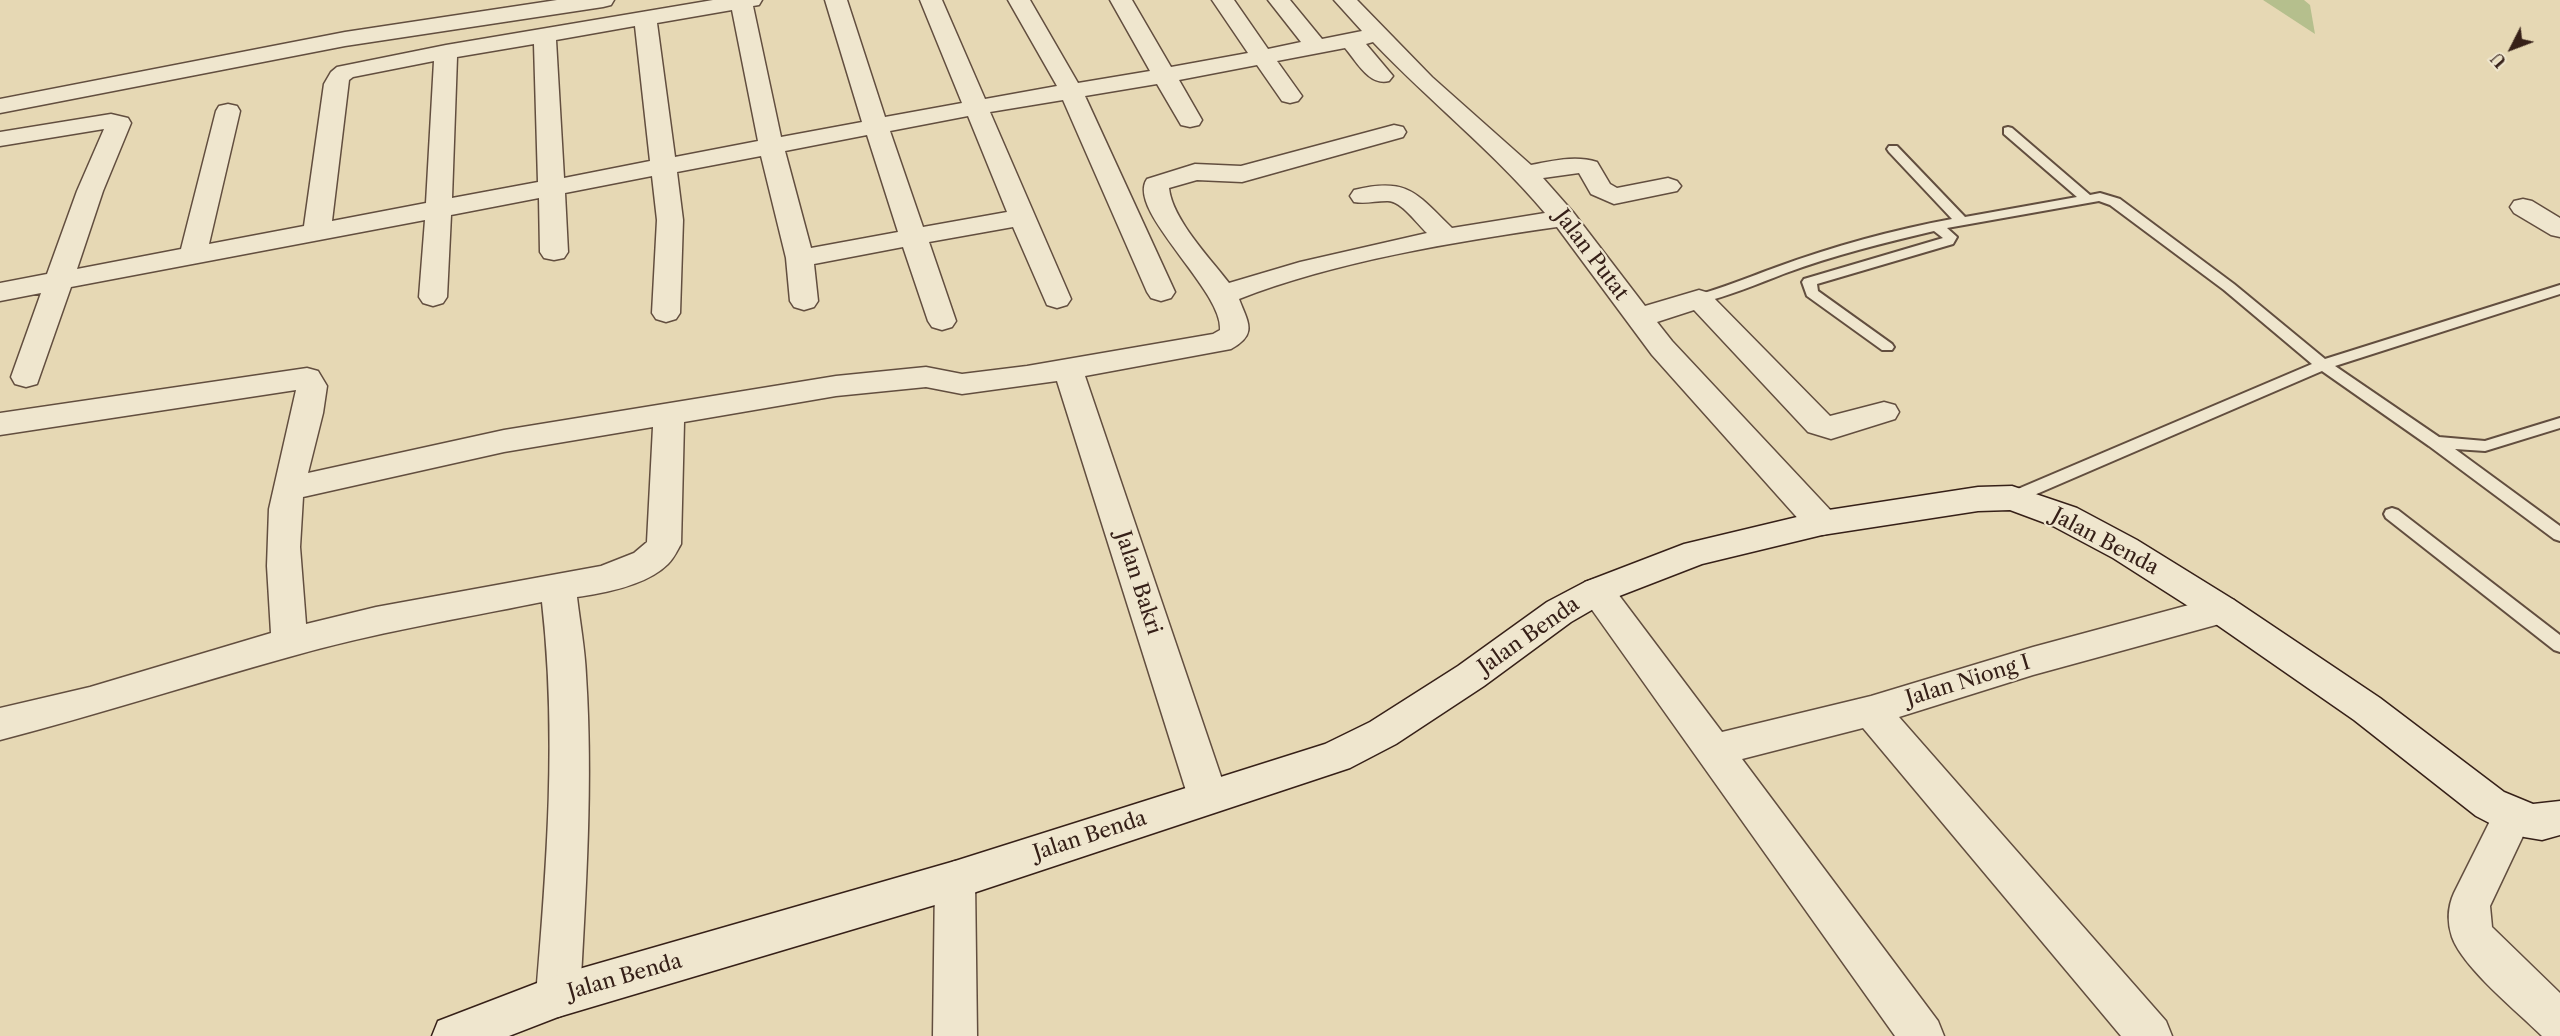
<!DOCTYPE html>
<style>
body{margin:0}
#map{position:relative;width:2560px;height:1036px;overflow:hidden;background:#e6d8b4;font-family:"Libre Caslon Text",serif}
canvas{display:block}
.north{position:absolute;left:2482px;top:18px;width:60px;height:60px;-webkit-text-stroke:4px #efe6ce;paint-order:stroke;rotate:228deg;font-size:16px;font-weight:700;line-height:24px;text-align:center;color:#362018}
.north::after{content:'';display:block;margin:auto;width:21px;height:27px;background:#362018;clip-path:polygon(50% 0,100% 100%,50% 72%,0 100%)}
</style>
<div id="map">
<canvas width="2560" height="1036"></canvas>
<div class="north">U</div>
</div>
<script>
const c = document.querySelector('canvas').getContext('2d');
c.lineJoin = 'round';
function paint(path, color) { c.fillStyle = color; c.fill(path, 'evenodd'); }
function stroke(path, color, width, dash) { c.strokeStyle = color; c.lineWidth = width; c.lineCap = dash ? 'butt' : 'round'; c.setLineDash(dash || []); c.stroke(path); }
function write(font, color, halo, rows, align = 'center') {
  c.font = font + ' "Libre Caslon Text",serif'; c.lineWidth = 4.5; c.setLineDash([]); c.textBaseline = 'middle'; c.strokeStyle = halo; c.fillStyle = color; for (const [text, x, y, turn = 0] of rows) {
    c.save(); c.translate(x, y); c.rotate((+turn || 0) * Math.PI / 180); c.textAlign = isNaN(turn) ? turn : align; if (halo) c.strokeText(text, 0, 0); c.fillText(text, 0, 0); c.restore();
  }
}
paint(new Path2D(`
 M 2263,0 L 2304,0 L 2310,5 L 2315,34 Z`), '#b5bf8d');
const lane = new Path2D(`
 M 2008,127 L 2012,128 L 2090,195 L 2100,193 L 2120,199 L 2234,284 L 2325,359 L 2560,285 L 2560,294 L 2335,366 L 2439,437 L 2485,441 L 2560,418 L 2560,428 L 2485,451 L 2455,449 L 2560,526 L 2560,541 L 2554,539 L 2429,446 L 2322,371 L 2018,502 L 2006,502 L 2004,498 L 2006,494 L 2312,364 L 2224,290 L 2110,205 L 2099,201 L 1947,228 L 1957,237 L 1953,244 L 1817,284 L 1818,291 L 1892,344 L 1894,347 L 1892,350 L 1882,350 L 1807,296 L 1802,282 L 1804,279 L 1943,238 L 1934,231 C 1884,243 1834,255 1786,273 C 1757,284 1730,296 1699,303 L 1692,299 L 1694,296 C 1723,288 1749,277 1777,267 C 1834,246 1893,230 1952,219 L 1889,152 L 1887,149 L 1889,146 L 1897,146 L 1965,217 L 2077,197 L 2004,134 L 2004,128 Z
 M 2392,508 L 2398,510 L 2560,635 L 2560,652 L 2554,650 L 2386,518 L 2384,514 L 2386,510 Z`);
const street = new Path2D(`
 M 557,0 L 614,0 L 611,5 L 603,7 L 345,46 L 0,113 L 0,99 L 345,32 Z
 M 713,0 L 762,0 L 759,5 L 753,6 L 781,137 L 862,122 L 825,0 L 847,0 L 885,117 L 962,103 L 920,0 L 942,0 L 985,99 L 1057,86 L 1008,0 L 1030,0 L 1078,83 L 1150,71 L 1110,0 L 1132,0 L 1171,67 L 1248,53 L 1212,0 L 1234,0 L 1268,49 L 1301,42 L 1268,0 L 1290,0 L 1322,39 L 1362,31 L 1334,0 L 1357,0 L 1432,77 L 1531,165 C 1553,161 1575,155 1597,162 L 1610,184 L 1617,188 L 1668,178 L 1677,181 L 1681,186 L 1677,191 L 1614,204 L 1591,194 L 1579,173 L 1543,178 L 1573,212 L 1645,306 L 1699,290 L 1709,293 L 1830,416 L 1884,402 L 1895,405 L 1899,412 L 1895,419 L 1831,439 L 1808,432 L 1694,310 L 1657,322 L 1672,341 L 1834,514 L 1839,523 L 1834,532 L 1822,535 L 1810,532 L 1652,355 L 1557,227 C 1453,242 1337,261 1239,299 C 1248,323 1258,334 1231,349 L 1085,376 L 1228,797 L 1222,809 L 1208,814 L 1194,809 L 1188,797 L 1057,381 L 962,394 L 926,387 L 836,396 L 684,422 L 681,544 C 677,551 674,558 668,564 C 647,585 606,593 577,597 C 580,623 585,649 586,675 C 593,782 586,889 580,996 L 573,1011 L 558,1017 L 543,1011 L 536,996 C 547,864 557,734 542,602 C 458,619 372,633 289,657 C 192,684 97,715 0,740 L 0,708 L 90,687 L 271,633 L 267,566 L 269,509 L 296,390 L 0,435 L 0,413 L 307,368 L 318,371 L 327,386 L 323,413 L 308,473 L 504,430 L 836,376 L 926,367 L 962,374 L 1027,366 L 1213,334 L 1220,330 C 1224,291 1125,210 1147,179 L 1195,164 L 1241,166 L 1394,125 L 1403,127 L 1406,132 L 1403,137 L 1242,182 L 1197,180 L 1169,188 C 1172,219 1210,258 1229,283 L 1300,262 L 1427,233 C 1417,224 1401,200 1387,201 C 1375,201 1366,204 1354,202 L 1350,196 L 1354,190 C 1408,177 1416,193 1452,228 L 1545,213 C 1493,151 1429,101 1373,42 L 1366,44 L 1393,76 L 1389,81 C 1369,86 1357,62 1345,48 L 1277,61 L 1302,96 L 1298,101 L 1290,103 L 1282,101 L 1257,65 L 1179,80 L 1202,120 L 1199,125 L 1190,127 L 1181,125 L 1157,84 L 1085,96 L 1175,292 L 1171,298 L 1161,301 L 1151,298 L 1147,292 L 1063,100 L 990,112 L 1071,299 L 1067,305 L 1057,308 L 1047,305 L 1013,227 L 929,242 L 956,321 L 952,327 L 942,330 L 932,327 L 928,321 L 903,247 L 814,264 L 818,301 L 814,307 L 804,310 L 794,307 L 790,301 L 786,258 L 761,156 L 677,172 L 683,220 L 680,313 L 676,319 L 666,322 L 656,319 L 652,313 L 657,220 L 652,176 L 565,193 L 568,252 L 564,258 L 554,260 L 544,258 L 540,252 L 539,198 L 451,215 L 447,297 L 443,303 L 433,306 L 423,303 L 419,297 L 425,220 L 71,287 L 37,384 L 26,387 L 15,384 L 11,377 L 41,293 L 0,301 L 0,283 L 47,274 L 77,191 L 104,129 L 0,146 L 0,132 L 111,114 L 128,118 L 131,123 L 103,191 L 77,269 L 181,249 L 216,111 L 219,106 L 228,104 L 237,106 L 240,111 L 209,244 L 304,226 L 324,84 L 331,72 L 337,67 L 446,45 ZM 732,10 L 758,141 L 675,157 L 657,23 ZM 635,26 L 650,161 L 564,178 L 556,40 ZM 534,44 L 538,182 L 452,198 L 457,57 ZM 434,61 L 426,203 L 332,221 L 349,80 L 353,77 ZM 968,116 L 1007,212 L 923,227 L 890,131 ZM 867,135 L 898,232 L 811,248 L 785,151 ZM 653,427 L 647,542 L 634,553 L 601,566 L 376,607 L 306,624 L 300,547 L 303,497 L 504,452 Z
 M 2523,199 L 2532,201 L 2560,218 L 2560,237 L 2551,235 L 2514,213 L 2510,207 L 2514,201 Z
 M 1597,578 L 1609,582 L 1722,732 L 1871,696 L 2033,647 L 2222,596 L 2234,600 L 2240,610 L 2234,620 L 2033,675 L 1899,717 L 2166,1021 L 2172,1036 L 2121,1036 L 1863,728 L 1742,759 L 1938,1021 L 1944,1036 L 1895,1036 L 1585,600 L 1580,591 L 1585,582 Z
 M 2512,800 L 2526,805 L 2532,817 L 2490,906 L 2492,927 L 2560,993 L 2560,1036 L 2542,1036 C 2518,1012 2463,968 2452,937 C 2447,922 2448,906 2454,893 L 2498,805 Z
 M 955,861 L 969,867 L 975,880 L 977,1036 L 933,1036 L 935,880 L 941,867 Z`);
const secondary = new Path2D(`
 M 2012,486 L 2077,508 L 2137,540 L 2234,600 L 2380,698 L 2504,792 L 2533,804 L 2560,801 L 2560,835 L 2542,840 L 2524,837 L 2501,829 L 2476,816 L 2354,720 L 2210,620 L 2113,558 L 2053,526 L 2010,510 L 1978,511 L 1822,535 L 1702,564 L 1609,600 L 1571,622 L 1484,686 L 1396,744 L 1350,768 L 955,899 L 558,1017 L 509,1036 L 432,1036 L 438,1021 L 558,975 L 955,861 L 1325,744 L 1370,722 L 1458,666 L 1547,602 L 1585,582 L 1684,544 L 1822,511 L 1978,487 Z`);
stroke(lane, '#624e3f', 4);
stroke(street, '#624e3f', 3);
stroke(secondary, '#362018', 3);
paint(lane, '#efe6ce');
paint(street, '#efe6ce');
paint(secondary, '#efe6ce');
write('21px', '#362018', '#efe6ce', [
 ["Jalan Putat",1591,255,53],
 ["Jalan Benda",2105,542,28],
 ["Jalan Bakri",1138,583,72],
 ["Jalan Benda",1529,636,-35],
 ["Jalan Niong I",1968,681,-17],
 ["Jalan Benda",1090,836,-18],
 ["Jalan Benda",625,977,-16]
]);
</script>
